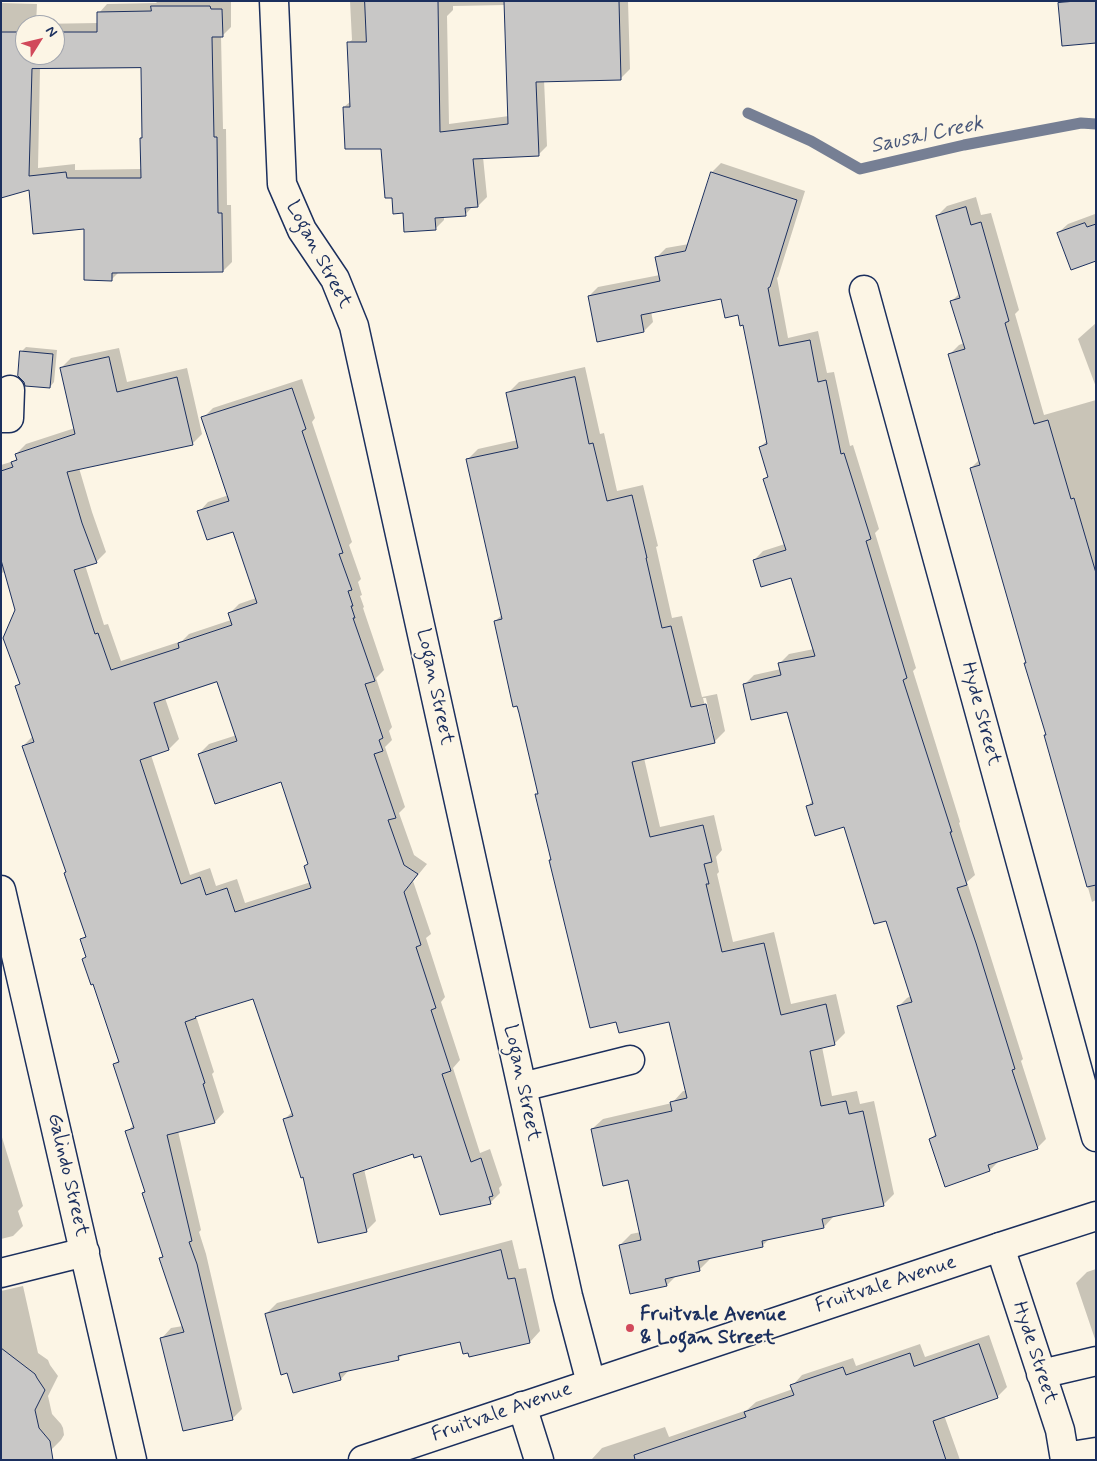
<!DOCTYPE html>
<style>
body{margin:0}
#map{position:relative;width:1097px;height:1461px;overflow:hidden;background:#fcf5e5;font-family:Mynerve,sans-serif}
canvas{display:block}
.frame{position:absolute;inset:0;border:2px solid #1b2f5e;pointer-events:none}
.north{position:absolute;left:15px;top:15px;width:50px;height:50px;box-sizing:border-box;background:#fcf5e5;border:1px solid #a2a6af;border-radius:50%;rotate:54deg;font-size:14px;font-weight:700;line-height:20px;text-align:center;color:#1b2f5e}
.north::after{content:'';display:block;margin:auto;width:18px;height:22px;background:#d1495b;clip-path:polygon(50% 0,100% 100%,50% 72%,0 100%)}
</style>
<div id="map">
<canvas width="1097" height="1461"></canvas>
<div class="frame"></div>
<div class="north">N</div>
</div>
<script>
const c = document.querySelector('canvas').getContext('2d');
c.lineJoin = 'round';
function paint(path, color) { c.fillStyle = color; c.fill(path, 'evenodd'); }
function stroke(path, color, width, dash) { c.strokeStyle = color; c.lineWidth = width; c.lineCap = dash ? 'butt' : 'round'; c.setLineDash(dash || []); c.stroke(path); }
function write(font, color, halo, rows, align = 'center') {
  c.font = font + ' Mynerve,sans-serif'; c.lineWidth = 4; c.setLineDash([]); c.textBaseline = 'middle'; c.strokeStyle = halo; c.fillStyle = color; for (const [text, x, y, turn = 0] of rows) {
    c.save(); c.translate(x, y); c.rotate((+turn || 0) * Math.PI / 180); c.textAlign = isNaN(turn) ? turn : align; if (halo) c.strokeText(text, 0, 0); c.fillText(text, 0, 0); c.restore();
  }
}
paint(new Path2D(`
 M 158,1 L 231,1 L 231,27 L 222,36 L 221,36 L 223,129 L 226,129 L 227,205 L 231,205 L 232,262 L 223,271 L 119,272 L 111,280 L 85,228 L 30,189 L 1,197 L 1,3 L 37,4 L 36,24 L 99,23 L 99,13 L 107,4 L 156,3 ZM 25,25 L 55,25 L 55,55 L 25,55 ZM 142,67 L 143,137 L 141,138 L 142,169 L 75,170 L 75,164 L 38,168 L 40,68 Z
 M 350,1 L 628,1 L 630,69 L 621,78 L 544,80 L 547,146 L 538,155 L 483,157 L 487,197 L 478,206 L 473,206 L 465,215 L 444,216 L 444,220 L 435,229 L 404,211 L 393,197 L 382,148 L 344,107 L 351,101 L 348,43 L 352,40 ZM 506,5 L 509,116 L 449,124 L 447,16 L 453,10 L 453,6 Z
 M 721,163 L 805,191 L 778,277 L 777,278 L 788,338 L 818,331 L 827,373 L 834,372 L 850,446 L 853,445 L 879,529 L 875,533 L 916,668 L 913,671 L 960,822 L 959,823 L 975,875 L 967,882 L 1023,1059 L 1021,1061 L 1046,1139 L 1037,1148 L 999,1161 L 990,1170 L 946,1185 L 931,1139 L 936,1133 L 898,1007 L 907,998 L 911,996 L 887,919 L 845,825 L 807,807 L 813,800 L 788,710 L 745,684 L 754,675 L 781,669 L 780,663 L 789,654 L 814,649 L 791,577 L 754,560 L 763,551 L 785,544 L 765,479 L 769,475 L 760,447 L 768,440 L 744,324 L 739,314 L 722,297 L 651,311 L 653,322 L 644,331 L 589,296 L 598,287 L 660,275 L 656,258 L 666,248 L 689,244 L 712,172 Z
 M 976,197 L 981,215 L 991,213 L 1019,310 L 1015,314 L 1044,415 L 1096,400 L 1096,900 L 1092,902 L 1046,736 L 1047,734 L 1028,662 L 971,468 L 979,460 L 949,355 L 959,345 L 964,343 L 952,301 L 960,293 L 937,216 L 947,206 Z
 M 1095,214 L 1096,217 L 1096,260 L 1058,233 L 1068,224 Z
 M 1096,323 L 1096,387 L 1078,339 Z
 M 26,347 L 57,350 L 54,382 L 50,387 L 21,352 Z
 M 119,348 L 127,382 L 187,368 L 202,434 L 192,444 L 79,468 L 92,512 L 106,552 L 96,562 L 85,565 L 104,625 L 108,624 L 121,661 L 182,641 L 189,634 L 231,620 L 229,614 L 239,604 L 256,598 L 233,530 L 199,512 L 208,502 L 229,495 L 203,418 L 213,408 L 302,379 L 315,418 L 312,422 L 352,542 L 349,545 L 361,579 L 358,582 L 362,595 L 360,596 L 364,607 L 363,608 L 384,670 L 376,678 L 392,727 L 389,731 L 392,740 L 385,747 L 405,807 L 399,813 L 414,855 L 427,864 L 413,881 L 431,934 L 426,938 L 445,997 L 441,1002 L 460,1060 L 453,1068 L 480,1153 L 490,1149 L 502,1185 L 499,1188 L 500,1193 L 490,1203 L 422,1154 L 414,1152 L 364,1169 L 376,1221 L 366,1231 L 304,1175 L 284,1120 L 293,1111 L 254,997 L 196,1016 L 214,1072 L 212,1074 L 224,1112 L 215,1122 L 178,1131 L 201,1230 L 199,1232 L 206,1254 L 242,1409 L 232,1419 L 162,1338 L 171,1328 L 183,1326 L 161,1258 L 164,1255 L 144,1193 L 146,1191 L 127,1132 L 134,1124 L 115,1064 L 120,1059 L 94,983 L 84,959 L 87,955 L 82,940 L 86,935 L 67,872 L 23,746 L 33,736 L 17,686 L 21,682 L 16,611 L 6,572 L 1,573 L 1,465 L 14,461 L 17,458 L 16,454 L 26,444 L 75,428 L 61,368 L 71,358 ZM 218,680 L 237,735 L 209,744 L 199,754 L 282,781 L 309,863 L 306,866 L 311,882 L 245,903 L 237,879 L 216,886 L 210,868 L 190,875 L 151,755 L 169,749 L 179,739 L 165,698 Z
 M 585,367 L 600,434 L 604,433 L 617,491 L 643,485 L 658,546 L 656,547 L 672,618 L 682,616 L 702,697 L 717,694 L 725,731 L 714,742 L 644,758 L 660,827 L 714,815 L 722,850 L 716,857 L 719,872 L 717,874 L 733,942 L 774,932 L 791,1004 L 836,994 L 845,1033 L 834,1044 L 822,1047 L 832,1096 L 857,1091 L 860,1104 L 874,1101 L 894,1194 L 883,1205 L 835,1215 L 824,1227 L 770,1238 L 763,1245 L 710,1257 L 710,1259 L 699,1270 L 677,1275 L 667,1285 L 620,1245 L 631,1234 L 641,1232 L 629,1179 L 592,1129 L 603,1119 L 672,1103 L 683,1091 L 686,1091 L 670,1020 L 550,860 L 552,859 L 537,795 L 539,792 L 518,704 L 495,621 L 502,615 L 467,460 L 478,449 L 518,440 L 508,393 L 519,382 ZM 703,698 L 706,698 L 714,736 L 712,736 Z
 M 1,1134 L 23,1206 L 18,1211 L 23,1226 L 13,1236 L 1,1239 Z
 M 512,1240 L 519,1269 L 526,1268 L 540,1331 L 530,1342 L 461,1340 L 404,1354 L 399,1358 L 350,1369 L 341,1379 L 288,1372 L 266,1314 L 277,1303 Z
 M 1096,1269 L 1096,1342 L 1076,1283 L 1087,1272 Z
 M 23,1286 L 38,1353 L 48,1360 L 50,1365 L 58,1376 L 48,1396 L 52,1414 L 61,1424 L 63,1428 L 64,1435 L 61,1440 L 47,1454 L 1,1460 L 1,1291 Z
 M 989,1335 L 1007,1387 L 997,1397 L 944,1415 L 960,1460 L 593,1460 L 592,1459 L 602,1448 L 665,1427 L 669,1437 L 747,1410 L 756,1402 L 793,1389 L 792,1386 L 802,1375 L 853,1358 L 856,1366 L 920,1344 L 925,1357 Z`), '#0003');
stroke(new Path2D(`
 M 748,113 L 811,141 L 860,169 L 964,145 L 1081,123 L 1096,124`), '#767f94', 11);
const building = new Path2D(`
 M 365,1 L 438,1 L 440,132 L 508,124 L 504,1 L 619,1 L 621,80 L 536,82 L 539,156 L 473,159 L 478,207 L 465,208 L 466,216 L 435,218 L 436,230 L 404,232 L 403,213 L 393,214 L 392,198 L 385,198 L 381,149 L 345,149 L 343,107 L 350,107 L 347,42 L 366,42 Z
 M 1076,1 L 1096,1 L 1096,43 L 1062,46 L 1058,3 Z
 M 151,6 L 210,6 L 211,9 L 222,9 L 223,37 L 212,37 L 214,137 L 217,137 L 218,213 L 222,213 L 223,272 L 112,273 L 112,281 L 84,280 L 84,229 L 33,234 L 29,190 L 1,198 L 1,32 L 25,32 L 25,55 L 55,55 L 55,32 L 97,32 L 97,12 L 151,11 ZM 141,68 L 142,138 L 140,138 L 141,178 L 67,178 L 66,172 L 29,176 L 32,69 Z
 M 711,172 L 797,200 L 770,287 L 768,288 L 779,346 L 810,340 L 818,382 L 826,380 L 841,454 L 844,453 L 871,539 L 866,541 L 907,678 L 903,680 L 952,832 L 950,832 L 967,885 L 957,888 L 976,943 L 1015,1069 L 1012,1070 L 1038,1149 L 988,1165 L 990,1171 L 945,1187 L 929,1139 L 936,1136 L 897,1006 L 912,1002 L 886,921 L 874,924 L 844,827 L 815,836 L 806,806 L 813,804 L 787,712 L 751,720 L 743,684 L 781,675 L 778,663 L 815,656 L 791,578 L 761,587 L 753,560 L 786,550 L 763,479 L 768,477 L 759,447 L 767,444 L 743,325 L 740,326 L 738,315 L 725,318 L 721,299 L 641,315 L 644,332 L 597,342 L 588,296 L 660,281 L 655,257 L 685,251 Z
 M 966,207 L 971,225 L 981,222 L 1009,321 L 1005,323 L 1034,424 L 1048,420 L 1071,499 L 1074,498 L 1096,573 L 1096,885 L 1087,887 L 1044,735 L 1046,735 L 1024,663 L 1026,663 L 970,468 L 980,465 L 948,354 L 965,349 L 950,301 L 960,298 L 936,216 Z
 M 1085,223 L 1087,227 L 1096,224 L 1096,261 L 1071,270 L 1057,233 Z
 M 20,351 L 53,354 L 50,388 L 25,386 L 24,382 L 18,376 Z
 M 109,357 L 117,392 L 177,377 L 193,445 L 67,472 L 82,523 L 97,563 L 74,570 L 95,634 L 98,633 L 111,670 L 179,648 L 178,643 L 232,625 L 228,613 L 257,603 L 233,532 L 207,540 L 197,511 L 229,501 L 201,417 L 292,388 L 306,429 L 302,431 L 343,553 L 339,554 L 352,590 L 348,591 L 353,606 L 351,606 L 355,618 L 353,618 L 375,681 L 365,684 L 383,738 L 379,740 L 383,751 L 374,754 L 396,818 L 388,820 L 404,865 L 418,874 L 404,892 L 421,945 L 416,947 L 436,1008 L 431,1010 L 451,1071 L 442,1074 L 471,1162 L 481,1158 L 493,1196 L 489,1197 L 491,1204 L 440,1215 L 421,1156 L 414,1158 L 413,1154 L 353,1174 L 367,1232 L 318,1243 L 303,1177 L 301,1178 L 283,1119 L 293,1116 L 253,999 L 195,1017 L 196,1018 L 185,1022 L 205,1083 L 203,1084 L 215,1123 L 167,1135 L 192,1241 L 189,1242 L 197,1264 L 233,1420 L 183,1431 L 160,1338 L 184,1332 L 159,1258 L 163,1257 L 142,1193 L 145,1192 L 125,1131 L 134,1128 L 113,1064 L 119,1062 L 93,984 L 91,985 L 82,959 L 86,957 L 80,939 L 86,937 L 64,873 L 66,872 L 22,746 L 34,742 L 15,686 L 20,684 L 3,638 L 15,610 L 1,560 L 1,471 L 13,467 L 11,462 L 17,460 L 15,454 L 75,434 L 60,368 ZM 217,682 L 237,741 L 198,754 L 215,804 L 281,782 L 308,864 L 304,866 L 311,888 L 235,912 L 227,888 L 206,895 L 200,877 L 181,884 L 140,760 L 169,750 L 154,703 Z
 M 575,377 L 589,444 L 593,443 L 607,501 L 632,495 L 647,558 L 646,558 L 662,628 L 671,626 L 691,707 L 706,704 L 715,743 L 632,762 L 650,837 L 703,825 L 712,862 L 704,864 L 709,884 L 706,884 L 722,952 L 764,943 L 781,1015 L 826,1004 L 835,1045 L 810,1051 L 821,1106 L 846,1101 L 849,1114 L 863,1111 L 884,1206 L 822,1219 L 824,1228 L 762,1241 L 763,1247 L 698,1261 L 700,1271 L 665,1279 L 667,1286 L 630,1294 L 619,1245 L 641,1240 L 628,1180 L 603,1186 L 591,1129 L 672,1111 L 670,1102 L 687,1098 L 669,1022 L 619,1033 L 616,1022 L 590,1028 L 549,860 L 551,860 L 535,794 L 538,794 L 519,713 L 517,706 L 513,707 L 494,621 L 502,619 L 466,459 L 518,448 L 506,393 Z
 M 501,1250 L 508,1279 L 515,1278 L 530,1343 L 469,1357 L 468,1353 L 463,1354 L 460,1342 L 398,1356 L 399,1360 L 339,1373 L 341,1380 L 293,1393 L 287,1373 L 281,1375 L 265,1314 Z
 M 979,1344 L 998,1398 L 933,1421 L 946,1460 L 635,1460 L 634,1455 L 746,1417 L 744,1412 L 794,1395 L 790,1385 L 843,1367 L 846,1375 L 910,1353 L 914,1366 Z
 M 1,1348 L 35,1374 L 37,1378 L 45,1390 L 35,1410 L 39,1428 L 50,1441 L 53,1460 L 1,1460 Z`);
paint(building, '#c8c7c6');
stroke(building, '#1b2f5e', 1);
const minor = new Path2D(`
 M 274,1 L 282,184 L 302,230 L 335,279 L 354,326 L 568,1296 L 591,1383
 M 864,290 L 1096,1137
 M 1,418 L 9,418 L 10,390
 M 1,890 L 132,1460
 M 522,1087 L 630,1060
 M 1000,1247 L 1060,1430 L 1065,1460
 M 1,1273 L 85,1252
 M 1041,1374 L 1096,1361
 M 522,1406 L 539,1460
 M 1065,1457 L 1096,1452`);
const major = new Path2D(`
 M 363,1460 L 1000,1247 L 1096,1216`);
stroke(minor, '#1b2f5e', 31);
stroke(major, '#1b2f5e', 31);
stroke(minor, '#fcf5e5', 28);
stroke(major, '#fcf5e5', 28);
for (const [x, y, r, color] of [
 [630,1328,5,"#d1495b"]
]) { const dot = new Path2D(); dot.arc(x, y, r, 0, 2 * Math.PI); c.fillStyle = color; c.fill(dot); stroke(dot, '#fcf5e5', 2); }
write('20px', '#1b2f5e', '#fcf5e5', [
 ["Logan Street",318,255,62],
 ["Logan Street",434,687,78],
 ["Hyde Street",980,714,75],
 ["Logan Street",521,1083,78],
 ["Galindo Street",67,1175,77],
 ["Fruitvale Avenue",886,1285,-18],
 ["Hyde Street",1034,1353,72],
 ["Fruitvale Avenue",502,1413,-19]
]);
write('bold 20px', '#1b2f5e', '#fcf5e5', [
 ["Fruitvale Avenue",640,1316],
 ["& Logan Street",640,1339]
], 'left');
write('italic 21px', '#485779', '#fcf5e5', [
 ["Sausal Creek",927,136,-12]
]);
</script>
